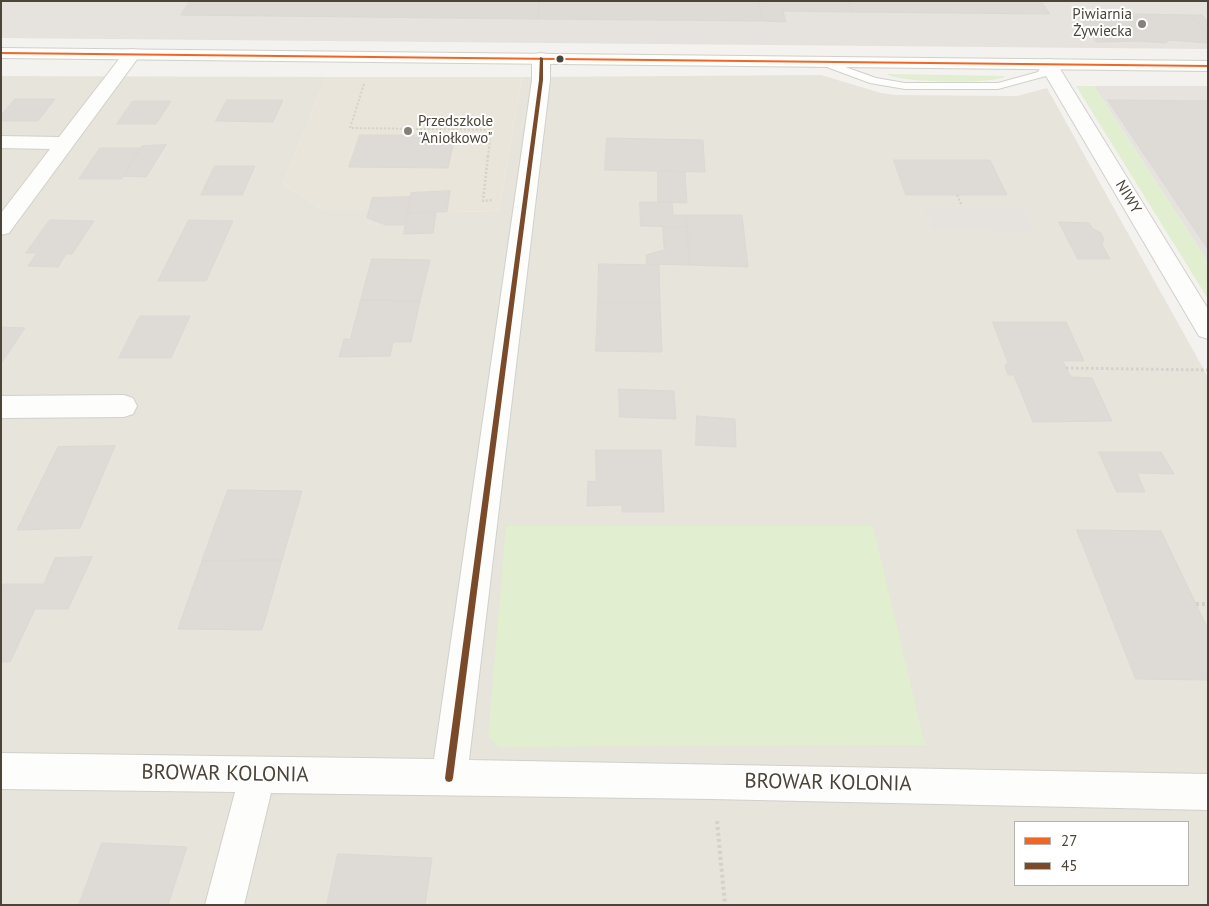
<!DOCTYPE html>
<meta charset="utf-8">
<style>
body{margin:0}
#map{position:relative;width:1209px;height:906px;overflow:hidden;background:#f4f2ee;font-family:"PT Sans",sans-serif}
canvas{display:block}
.frame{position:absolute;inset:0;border:2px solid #4b4439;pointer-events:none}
.legend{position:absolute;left:1014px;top:821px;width:175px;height:65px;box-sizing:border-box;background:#fff;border:1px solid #b7b4b0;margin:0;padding:6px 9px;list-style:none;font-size:15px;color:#4b4439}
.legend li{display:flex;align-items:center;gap:10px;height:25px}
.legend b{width:25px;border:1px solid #b7b4b0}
</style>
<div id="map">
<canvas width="1209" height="906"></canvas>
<div class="frame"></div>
<ul class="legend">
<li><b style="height:6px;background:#f26522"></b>27</li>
<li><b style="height:6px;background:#7a4b2a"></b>45</li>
</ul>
</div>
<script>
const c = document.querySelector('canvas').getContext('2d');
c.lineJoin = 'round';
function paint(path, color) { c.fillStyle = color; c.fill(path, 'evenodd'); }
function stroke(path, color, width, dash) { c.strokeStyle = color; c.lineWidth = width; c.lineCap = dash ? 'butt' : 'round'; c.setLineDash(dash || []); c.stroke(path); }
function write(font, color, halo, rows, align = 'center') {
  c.font = font + ' "PT Sans",sans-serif'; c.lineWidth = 4; c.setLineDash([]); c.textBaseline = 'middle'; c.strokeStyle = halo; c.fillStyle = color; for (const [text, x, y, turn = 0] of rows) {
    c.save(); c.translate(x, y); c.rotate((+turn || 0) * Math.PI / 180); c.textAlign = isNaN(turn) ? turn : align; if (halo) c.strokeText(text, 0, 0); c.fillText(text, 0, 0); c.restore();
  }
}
paint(new Path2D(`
 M 821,75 L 881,93 L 896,95 L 1017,96 L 1047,88 L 1208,377 L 1208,905 L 1,905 L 1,76 L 326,77 L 283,184 L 324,210 L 369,210 L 407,213 L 499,211 L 522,77 ZM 1015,822 L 1188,822 L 1188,885 L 1015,885 Z`), '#e7e4dc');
paint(new Path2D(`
 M 1,1 L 1208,1 L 1208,49 L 1,38 Z
 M 1094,86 L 1208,86 L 1208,262 Z`), '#e6e2de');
paint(new Path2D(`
 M 326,77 L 522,77 L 499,211 L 408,213 L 406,225 L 386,225 L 367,218 L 369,210 L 324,210 L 283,184 Z`), '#eae5da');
paint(new Path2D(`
 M 887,74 L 1003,76 L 1005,77 C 991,84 898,83 887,74 Z
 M 1076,86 L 1094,86 L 1208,262 L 1208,299 Z
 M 506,526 L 873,526 L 925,745 L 498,747 L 488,736 Z`), '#e1eecf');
paint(new Path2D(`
 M 1067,1 L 1173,1 L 1179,7 L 1071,7 Z
 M 865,14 L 1006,17 L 1011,26 L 868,23 Z
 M 242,19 L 769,24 L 771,33 L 236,29 Z
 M 862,33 L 1027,36 L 1033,45 L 865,43 Z
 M 925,208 L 1023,209 L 1033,231 L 933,230 Z`), '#e6e3df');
const building = new Path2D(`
 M 190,1 L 540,1 L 537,19 L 181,15 Z
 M 540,1 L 759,1 L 763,21 L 537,19 Z
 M 759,1 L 849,1 L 852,12 L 783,11 L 786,22 L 763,21 Z
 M 849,1 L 1041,1 L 1050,14 L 852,12 Z
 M 1077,13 L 1190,15 L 1208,34 L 1208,43 L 1169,40 L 1166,43 L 1140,41 L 1097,42 Z
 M 1190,15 L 1202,15 L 1208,21 L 1208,34 Z
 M 15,99 L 55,99 L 38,121 L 1,121 L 1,116 Z
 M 227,100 L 283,100 L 273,122 L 216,121 Z
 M 1108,100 L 1208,101 L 1208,249 Z
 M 133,101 L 171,101 L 156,124 L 117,124 Z
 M 360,135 L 406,135 L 455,136 L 448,168 L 349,167 Z
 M 607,138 L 703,140 L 705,172 L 605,170 Z
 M 166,145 L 146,177 L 123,176 L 142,146 Z
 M 100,148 L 140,148 L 122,179 L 79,179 Z
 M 894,160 L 990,160 L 1007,195 L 906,195 Z
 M 215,166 L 255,166 L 242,195 L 201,195 Z
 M 658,171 L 685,172 L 687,203 L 658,202 Z
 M 450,191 L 447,212 L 407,213 L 411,193 Z
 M 410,197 L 406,225 L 386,225 L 367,218 L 372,198 Z
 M 640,202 L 672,202 L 673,215 L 686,215 L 687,227 L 641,226 Z
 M 407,213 L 436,213 L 433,233 L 404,234 Z
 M 686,215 L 742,215 L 748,267 L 690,265 Z
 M 50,220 L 94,221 L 72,254 L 66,254 L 58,267 L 28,266 L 37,253 L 26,253 Z
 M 189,220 L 233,221 L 206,281 L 158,281 Z
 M 1059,222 L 1089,223 L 1093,229 L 1100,232 L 1104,239 L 1102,245 L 1110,259 L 1078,259 Z
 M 663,227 L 687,227 L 690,265 L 647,264 L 646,255 L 664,250 Z
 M 372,259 L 430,260 L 420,301 L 361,300 Z
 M 599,264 L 659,265 L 660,303 L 598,303 Z
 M 361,300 L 420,301 L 411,342 L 393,342 L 390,356 L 339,357 L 344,339 L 350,339 Z
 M 598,303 L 660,303 L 662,352 L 596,351 Z
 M 140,316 L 190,316 L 171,358 L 119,358 Z
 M 993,322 L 1066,322 L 1084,361 L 1063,361 L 1066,368 L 1071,377 L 1092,378 L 1112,421 L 1033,422 L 1014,375 L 1008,375 L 1005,365 L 1008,364 Z
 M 1,327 L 25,328 L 1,364 Z
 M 619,389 L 674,391 L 676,419 L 620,417 Z
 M 697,416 L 735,419 L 736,447 L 696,445 Z
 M 115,446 L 80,528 L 17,530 L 58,447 Z
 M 596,450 L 661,450 L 664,512 L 622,512 L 622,505 L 587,506 L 588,481 L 596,482 Z
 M 1099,452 L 1161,452 L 1174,474 L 1137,473 L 1145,492 L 1117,492 Z
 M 228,490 L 302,491 L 282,560 L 202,561 Z
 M 1077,530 L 1161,531 L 1208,629 L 1208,680 L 1136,679 Z
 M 92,557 L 68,609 L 35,609 L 10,662 L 1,662 L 1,584 L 44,584 L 55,558 Z
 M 282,560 L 262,630 L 178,629 L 202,561 Z
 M 102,843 L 187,847 L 168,905 L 79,905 Z
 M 338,854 L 432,858 L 425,905 L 327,905 Z`);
paint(building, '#dedbd6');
stroke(building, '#dcd9d4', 1);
const service = new Path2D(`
 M 820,58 L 876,78 L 905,83 L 998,83 L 1038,72 L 1044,62 L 1052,62 L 1054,64 L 1046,76 L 998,89 L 905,89 L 870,83 L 816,63 L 814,61 Z`);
const minor = new Path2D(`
 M 132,49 L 138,50 L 141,54 L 138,58 L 9,233 L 1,235 L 1,213 L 50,149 L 1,148 L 1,136 L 59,137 L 126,50 Z
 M 541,53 L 547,54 L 550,58 L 550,80 L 469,760 L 1208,774 L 1208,810 L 712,799 L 271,793 L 244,905 L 205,905 L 235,792 L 1,789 L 1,753 L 434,759 L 532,80 L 532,58 L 535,54 Z
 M 1048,59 L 1054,60 L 1057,64 L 1208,309 L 1208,339 L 1199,336 L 1039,64 L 1042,60 Z
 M 124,395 L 133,398 L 137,406 L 133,414 L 124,417 L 1,418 L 1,396 Z`);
const tertiary = new Path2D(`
 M 1,48 L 1208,61 L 1208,71 L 1,58 Z`);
stroke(service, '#d2d0cb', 2);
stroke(minor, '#d2d0cb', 2);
stroke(tertiary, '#d2d0cb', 2);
stroke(new Path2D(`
 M 364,84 L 350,128 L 491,130 L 488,157`), '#d3d2cc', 2, [2, 2]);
stroke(new Path2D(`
 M 488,156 L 483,201 L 492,200
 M 957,195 L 962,206`), '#d3d2cc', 2.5, [2, 2]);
stroke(new Path2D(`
 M 1066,368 L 1208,370`), '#d3d2cc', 3, [2.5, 2.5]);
stroke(new Path2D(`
 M 1196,604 L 1208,604
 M 717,821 L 725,905`), '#d3d2cc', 4, [3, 3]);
paint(service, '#fdfdfc');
paint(minor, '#fdfdfc');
paint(tertiary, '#fdfdfc');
paint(new Path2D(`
 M 1,52 L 1208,65 L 1208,67 L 1,54 Z`), '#f26522');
paint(new Path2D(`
 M 540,57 L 543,58 L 543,80 L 453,778 L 452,781 L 449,782 L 446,781 L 445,778 L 539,80 Z`), '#7a4b2a');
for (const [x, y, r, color] of [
 [1142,24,5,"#868178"],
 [560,59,4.5,"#4b4439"],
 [408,131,5,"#868178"]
]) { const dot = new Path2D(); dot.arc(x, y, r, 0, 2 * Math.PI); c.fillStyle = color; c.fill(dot); stroke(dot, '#fff', 2); }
write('15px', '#4b4439', '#fff', [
 ["Piwiarnia",1132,15],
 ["Żywiecka",1132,32],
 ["Przedszkole",418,122,"left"],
 ["\"Aniołkowo\"",418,139,"left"]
], 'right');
write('15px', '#4b4439', '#fff', [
 ["NIWY",1128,197,59]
]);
write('21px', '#4b4439', '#fff', [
 ["BROWAR KOLONIA",225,774,1],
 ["BROWAR KOLONIA",828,783,1]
]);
</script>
